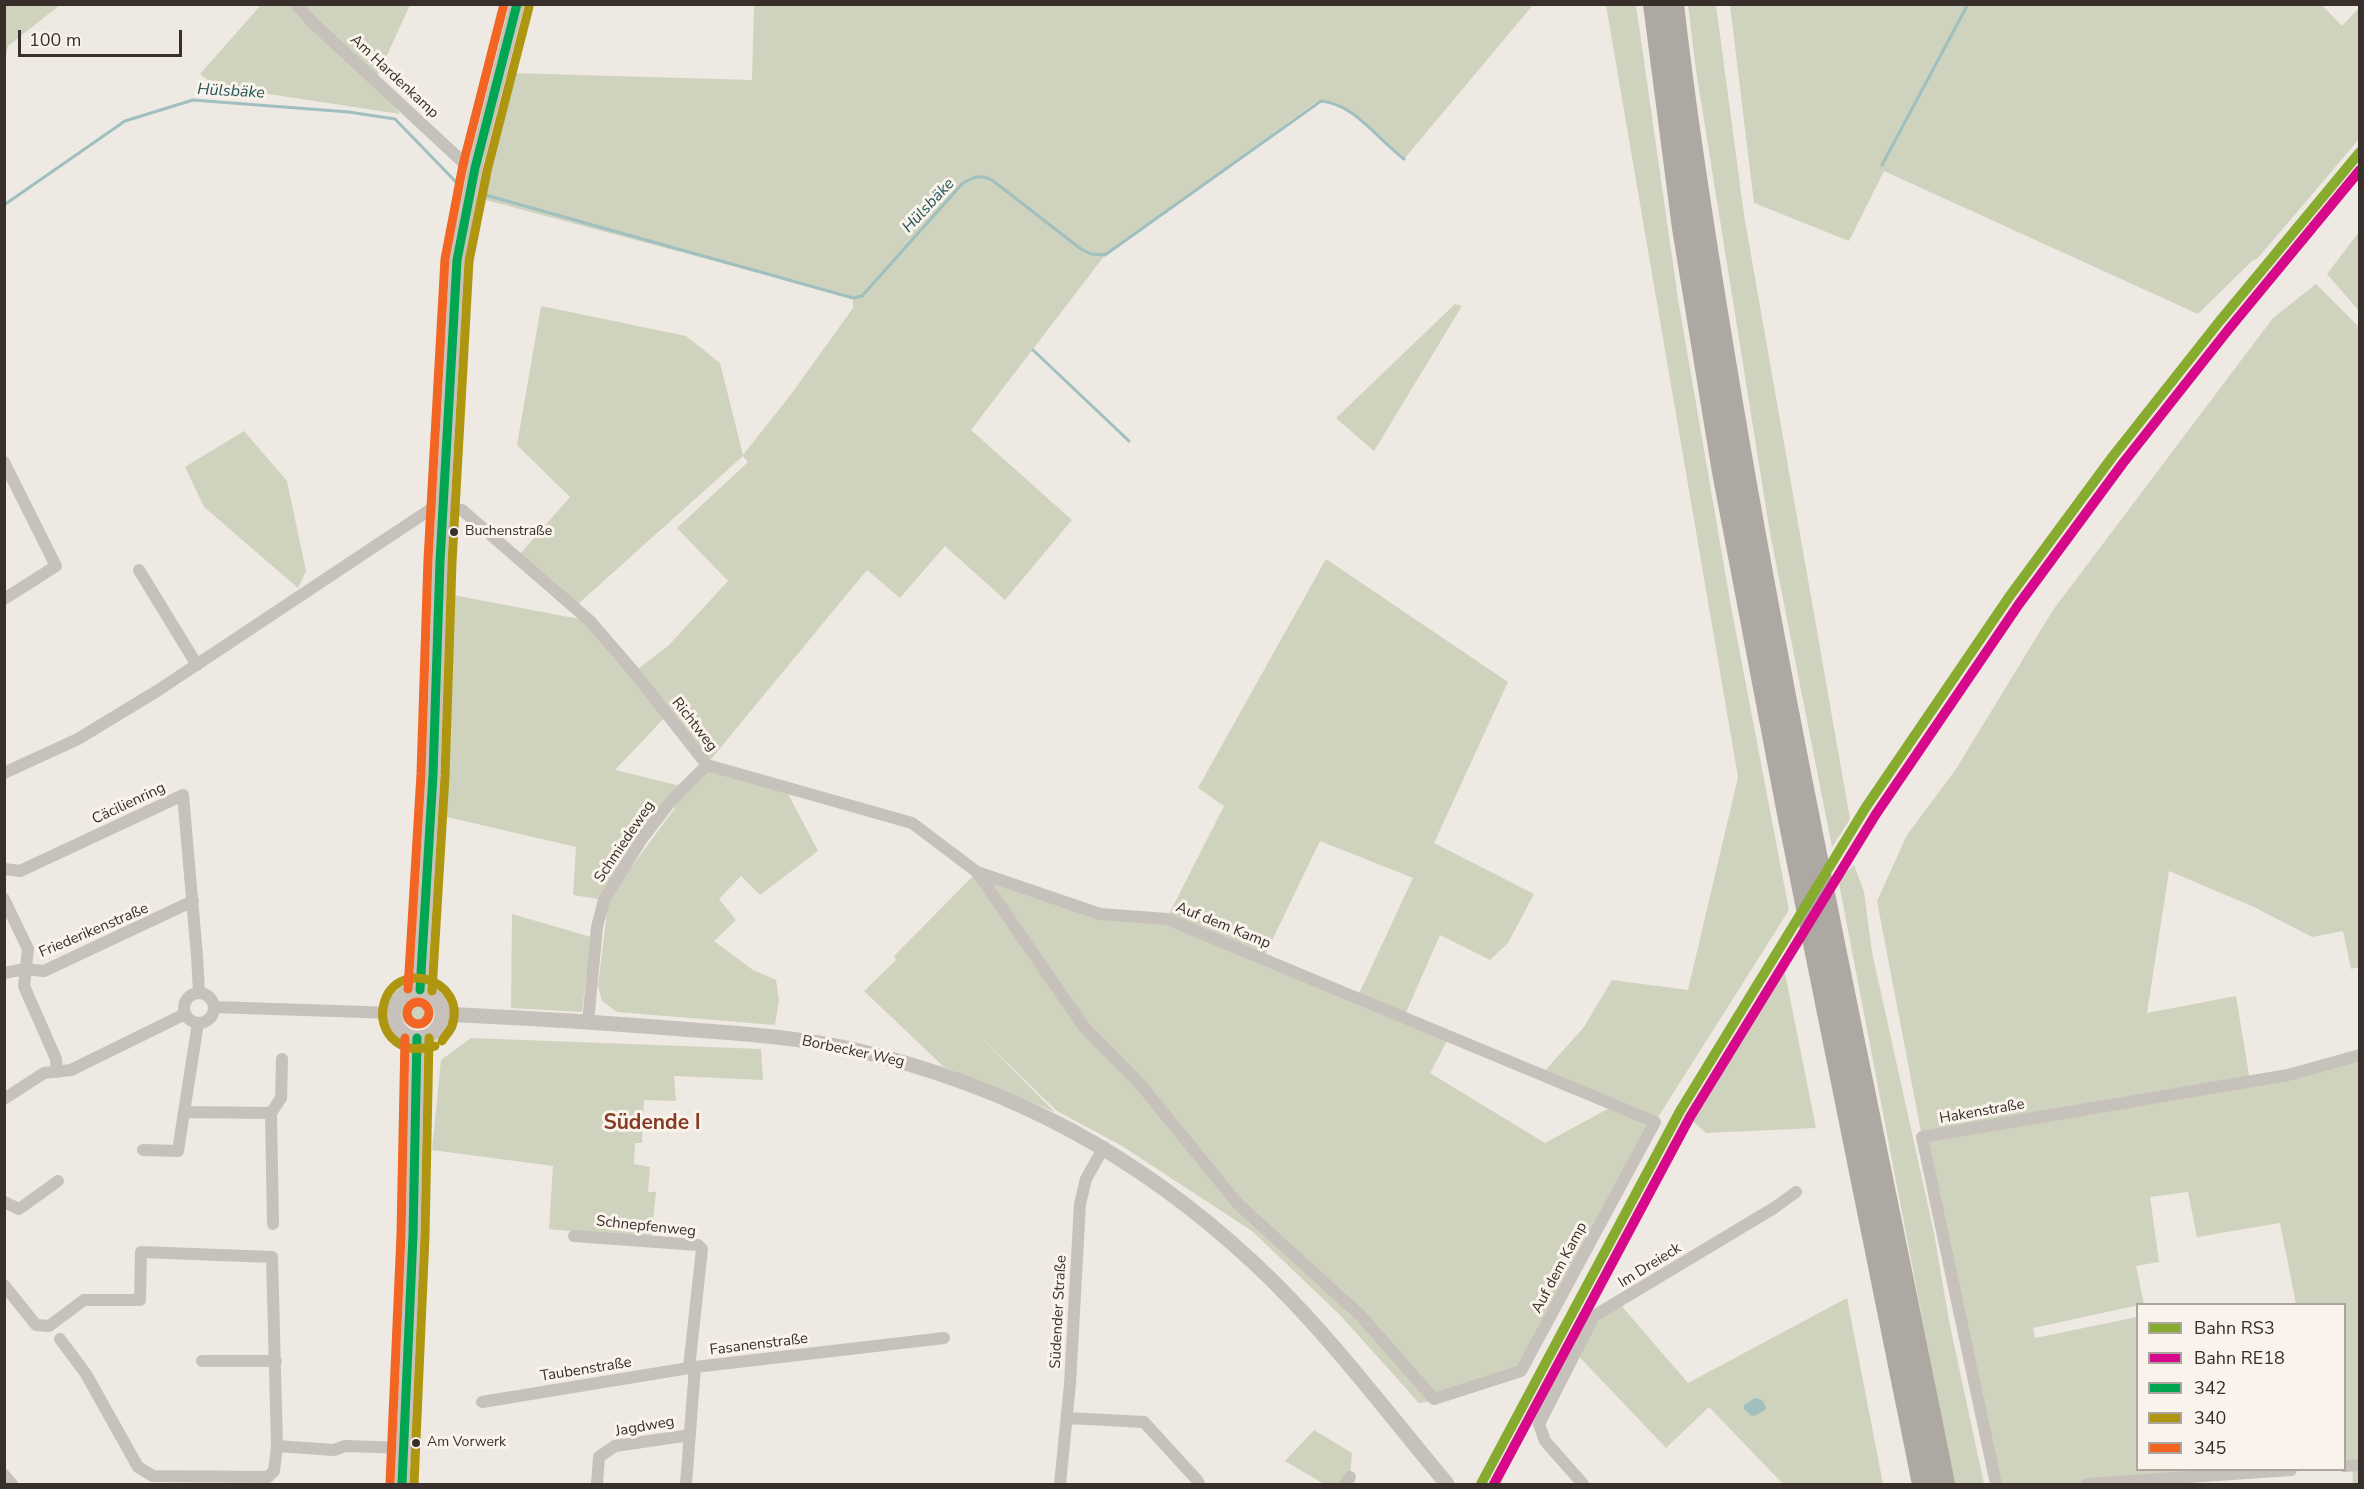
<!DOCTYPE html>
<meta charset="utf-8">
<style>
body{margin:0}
#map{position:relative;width:2364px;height:1489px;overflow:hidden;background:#eee9e3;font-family:"Nunito Sans",sans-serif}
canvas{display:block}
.frame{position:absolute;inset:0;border:6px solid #382e2a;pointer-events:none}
.legend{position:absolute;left:2136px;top:1303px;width:210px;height:168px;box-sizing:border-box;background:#faf3eb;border:2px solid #aca49e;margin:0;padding:8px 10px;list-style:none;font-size:18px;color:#382e2a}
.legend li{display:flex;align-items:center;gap:12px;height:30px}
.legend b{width:30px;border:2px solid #aca49e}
.scale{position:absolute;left:18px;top:30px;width:164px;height:27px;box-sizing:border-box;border:3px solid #382e2a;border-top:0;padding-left:8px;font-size:18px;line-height:21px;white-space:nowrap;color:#382e2a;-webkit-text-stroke:4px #faf3eb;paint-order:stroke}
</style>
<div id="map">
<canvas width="2364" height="1489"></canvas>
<div class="frame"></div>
<ul class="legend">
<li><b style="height:8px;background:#86ab2e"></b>Bahn RS3</li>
<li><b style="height:8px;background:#d7098b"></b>Bahn RE18</li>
<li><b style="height:8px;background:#00a651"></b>342</li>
<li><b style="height:8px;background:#af9611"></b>340</li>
<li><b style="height:8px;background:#f26522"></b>345</li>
</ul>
<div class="scale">100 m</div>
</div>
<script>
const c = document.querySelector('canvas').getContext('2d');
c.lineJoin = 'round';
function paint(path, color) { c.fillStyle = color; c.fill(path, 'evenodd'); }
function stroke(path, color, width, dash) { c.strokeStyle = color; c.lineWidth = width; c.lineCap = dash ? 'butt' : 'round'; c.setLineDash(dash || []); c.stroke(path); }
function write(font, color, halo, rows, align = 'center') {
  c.font = font + ' "Nunito Sans",sans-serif'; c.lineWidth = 6; c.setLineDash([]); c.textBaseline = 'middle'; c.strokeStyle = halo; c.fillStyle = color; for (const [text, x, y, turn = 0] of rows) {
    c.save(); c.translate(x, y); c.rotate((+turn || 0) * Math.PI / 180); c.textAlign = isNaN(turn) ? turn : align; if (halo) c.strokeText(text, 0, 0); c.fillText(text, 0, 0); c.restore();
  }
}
paint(new Path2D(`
 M 5,4 L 60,5 L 8,46 L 5,61 Z
 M 261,5 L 410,5 L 375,81 L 400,114 L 216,86 L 200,74 Z
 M 754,5 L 1533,5 L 1404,159 L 1348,110 L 1334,102 L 1316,102 L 1105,255 L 971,430 L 1072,520 L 1005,600 L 945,546 L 900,598 L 867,570 L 707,764 L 784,786 L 818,851 L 760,895 L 741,876 L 719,899 L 736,920 L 714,941 L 753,970 L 776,980 L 779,1000 L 775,1025 L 617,1012 L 602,1001 L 598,986 L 608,904 L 630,869 L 675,808 L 670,802 L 604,900 L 573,895 L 576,847 L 447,817 L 453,595 L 590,621 L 634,672 L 669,645 L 728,581 L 677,528 L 748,462 L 743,456 L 578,604 L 520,554 L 570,497 L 517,445 L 541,306 L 686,336 L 720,363 L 743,455 L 792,393 L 853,308 L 853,298 L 482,199 L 512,73 L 752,80 ZM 667,715 L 706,765 L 685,787 L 615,770 Z
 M 1606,5 L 1636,5 L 1678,299 L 1730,601 L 1789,910 L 1655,1122 L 1528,1370 L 1434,1401 L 1419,1403 L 1340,1315 L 1252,1231 L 1122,1146 L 1057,1111 L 973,1030 L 1055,1112 L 944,1067 L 864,991 L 896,960 L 894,956 L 977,872 L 1100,914 L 1167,918 L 1224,806 L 1198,788 L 1326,559 L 1508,682 L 1434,843 L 1534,894 L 1508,943 L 1490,960 L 1440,935 L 1404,1017 L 1357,998 L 1413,878 L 1320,841 L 1265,955 L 1178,923 L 1262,962 L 1448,1039 L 1430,1073 L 1545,1143 L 1615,1105 L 1542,1074 L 1584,1027 L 1612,980 L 1688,990 L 1738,777 Z
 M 1688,5 L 1716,5 L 1744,215 L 1850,819 L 1832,847 L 1770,533 L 1696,70 Z
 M 2322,5 L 2342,26 L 2359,8 L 2359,139 L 2258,258 L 2253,260 L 2198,314 L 1884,171 L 1849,241 L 1754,203 L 1730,5 Z
 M 2359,232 L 2359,311 L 2327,274 Z
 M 2316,284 L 2359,327 L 2359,967 L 2351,969 L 2343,931 L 2312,937 L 2254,907 L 2169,871 L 2147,1013 L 2236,996 L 2250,1081 L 2359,1055 L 2359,1484 L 2353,1484 L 2352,1465 L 2345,1466 L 2344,1304 L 2296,1304 L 2280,1223 L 2197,1237 L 2188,1192 L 2150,1197 L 2159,1262 L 2136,1266 L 2144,1304 L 2033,1328 L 2035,1338 L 2137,1317 L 2138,1470 L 2291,1470 L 2079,1484 L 1996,1484 L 1922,1137 L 1877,901 L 1907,835 L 1956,769 L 2053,610 L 2273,318 Z
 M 1455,304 L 1462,306 L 1374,451 L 1336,418 Z
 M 244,431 L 287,481 L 306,571 L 298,588 L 204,507 L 185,467 Z
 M 1854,865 L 1864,892 L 1872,952 L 1934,1233 L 1949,1321 L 1984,1484 L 1954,1484 L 1839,883 L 1844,874 Z
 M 512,914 L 591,937 L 582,1012 L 511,1008 Z
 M 1782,958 L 1816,1128 L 1706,1133 L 1686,1115 Z
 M401 1013a15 15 0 1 1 30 0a15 15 0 1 1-30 0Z
 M 471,1038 L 761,1049 L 763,1080 L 674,1076 L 676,1101 L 644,1100 L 642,1143 L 635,1143 L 634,1164 L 650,1167 L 648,1192 L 656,1192 L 651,1239 L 549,1229 L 553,1166 L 432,1150 L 441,1060 Z
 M 1847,1298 L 1883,1484 L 1783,1484 L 1709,1407 L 1666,1448 L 1570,1347 L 1589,1313 L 1595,1316 L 1619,1303 L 1688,1383 Z
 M 1314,1430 L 1352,1453 L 1350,1477 L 1345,1484 L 1324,1484 L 1285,1461 Z`), '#cfd3be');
paint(new Path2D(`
 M 1755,1398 C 1762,1399 1765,1402 1766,1409 L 1757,1415 L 1752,1416 L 1744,1409 L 1744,1405 Z`), '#a0bfbf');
stroke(new Path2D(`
 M 1882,165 L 1968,4
 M 482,194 L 853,298 L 862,296 L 962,184 C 973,177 980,174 992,180 L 1081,249 L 1091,254 L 1105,255 L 1321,101 C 1355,104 1377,139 1404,159
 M 4,205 L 125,121 L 193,100 L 349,112 L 395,119 L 457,183
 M 1033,350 L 1129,441`), '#a0bfbf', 3);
stroke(new Path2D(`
 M 296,4 L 312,22 L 465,164 L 475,168
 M 4,462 L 56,566 L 4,599
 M 139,570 L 197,665
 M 4,773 L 78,739 L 157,691 L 434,507 L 462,510 L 590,621 L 634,672 L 707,765 L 912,823 L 977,872 L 1100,914 L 1167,919 L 1655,1122 L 1521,1371 L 1434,1399 L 1360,1315 L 1238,1204 L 1140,1084 L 1084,1027 L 977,872
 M 4,869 L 20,871 L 183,795 L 197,956 L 199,993
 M 4,899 L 28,949 L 24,986 L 56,1059 L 57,1072
 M 4,973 L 25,969 L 44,971 L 193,901
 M184 1008a15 15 0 1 1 30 0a15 15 0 1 1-30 0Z
 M 214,1007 L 394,1013
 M 588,1022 L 597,927 L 604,900 L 641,840 L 670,802 L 707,765
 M 198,1023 L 184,1112 L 271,1113 L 281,1098 L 282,1059
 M 4,1099 L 44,1073 L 71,1070 L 185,1014
 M 271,1113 L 273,1224
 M 143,1150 L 178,1151 L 184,1112
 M 4,1202 L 19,1209 L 58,1181
 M 574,1236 L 698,1245 L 702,1249 L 689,1368
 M 4,1285 L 36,1325 L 49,1326 L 84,1300 L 140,1300 L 141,1252 L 272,1257 L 277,1446 L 274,1471 L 268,1477 L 153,1476 L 138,1467 L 86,1374 L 60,1339
 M 202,1361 L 276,1361
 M 482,1402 L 695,1367
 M 1067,1418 L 1144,1422 L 1197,1480 L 1199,1484
 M 277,1446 L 334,1450 L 345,1446 L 404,1448
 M 2344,1466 L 2360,1465
 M 4,1475 L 12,1484
 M 597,1484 L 599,1457 L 615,1446 L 690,1435
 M 686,1484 L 695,1367 L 944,1338
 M 1060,1484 L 1070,1384 L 1080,1204 L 1086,1179 L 1104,1147
 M 1345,1484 L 1350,1477
 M 1583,1484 L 1545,1441 L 1539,1424 L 1594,1316 L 1774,1208 L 1796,1192
 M 1996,1484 L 1922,1137 L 2288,1075 L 2360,1055
 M 2087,1484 L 2291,1470`), '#c7c1bb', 12);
stroke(new Path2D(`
 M 420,990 L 433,775 L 440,561 L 457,260 L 475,168 L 517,4
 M394 1014a24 24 0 1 1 48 0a24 24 0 1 1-48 0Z
 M 442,1014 C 526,1018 610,1023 694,1030 C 748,1034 803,1038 856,1050 C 1012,1087 1138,1155 1254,1263 C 1326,1330 1385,1410 1447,1484
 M 402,1484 L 413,1235 L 417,1038`), '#c7c1bb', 15);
stroke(new Path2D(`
 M 1654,4 L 1683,228 L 1723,472 L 1789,819 L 1923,1484
 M 1673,4 C 1686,120 1704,234 1723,349 C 1785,729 1869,1106 1944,1484`), '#ada8a2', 22);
stroke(new Path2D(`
 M 420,990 L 433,775 L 440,561 L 457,260 L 475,168 L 517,4
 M 402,1484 L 413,1235 L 417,1038`), '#00a651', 9);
stroke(new Path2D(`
 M 432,991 L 445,776 L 452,562 L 469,261 L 487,171 L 529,7
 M 435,1046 C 418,1050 405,1051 392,1038 C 385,1031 381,1019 383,1008 C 392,956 468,978 452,1026 C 450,1031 445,1036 442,1041
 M 414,1484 L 425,1236 L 429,1038`), '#af9611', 9);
stroke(new Path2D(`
 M 408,989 L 421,774 L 428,560 L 445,259 L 463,165 L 504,4
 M407 1013a11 11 0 1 1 22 0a11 11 0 1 1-22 0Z
 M 390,1483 L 401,1235 L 405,1038`), '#f26522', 9);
stroke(new Path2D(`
 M 1481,1484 L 1680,1111 L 1866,807 L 2009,597 L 2113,456 L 2219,322 L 2360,152`), '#86ab2e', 10);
stroke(new Path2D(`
 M 1494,1484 L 1690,1117 L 1876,814 L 2019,604 L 2123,463 L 2228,330 L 2360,170`), '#d7098b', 10);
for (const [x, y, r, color] of [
 [454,532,5,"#382e2a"],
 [416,1443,5,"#382e2a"]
]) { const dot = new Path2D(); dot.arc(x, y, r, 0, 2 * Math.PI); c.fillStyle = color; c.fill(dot); stroke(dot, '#faf3eb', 2); }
write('14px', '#382e2a', '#faf3eb', [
 ["Buchenstraße",465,532],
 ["Am Vorwerk",427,1443]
], 'left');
write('15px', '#382e2a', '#faf3eb', [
 ["Am Hardenkamp",394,77,43],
 ["Richtweg",694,725,52],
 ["Cäcilienring",129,804,-25],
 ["Schmiedeweg",625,842,-56],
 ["Auf dem Kamp",1223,926,22],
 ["Friederikenstraße",94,931,-23],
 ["Borbecker Weg",853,1052,12],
 ["Hakenstraße",1982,1112,-10],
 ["Schnepfenweg",646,1227,6],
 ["Im Dreieck",1650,1266,-32],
 ["Auf dem Kamp",1560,1268,-62],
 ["Südender Straße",1059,1312,-87],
 ["Fasanenstraße",759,1345,-7],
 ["Taubenstraße",586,1370,-9],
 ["Jagdweg",645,1427,-10]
]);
write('italic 16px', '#205559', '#faf3eb', [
 ["Hülsbäke",231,92,3],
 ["Hülsbäke",929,206,-47]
]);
write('bold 21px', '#853c25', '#faf3eb', [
 ["Südende I",652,1124]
]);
</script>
